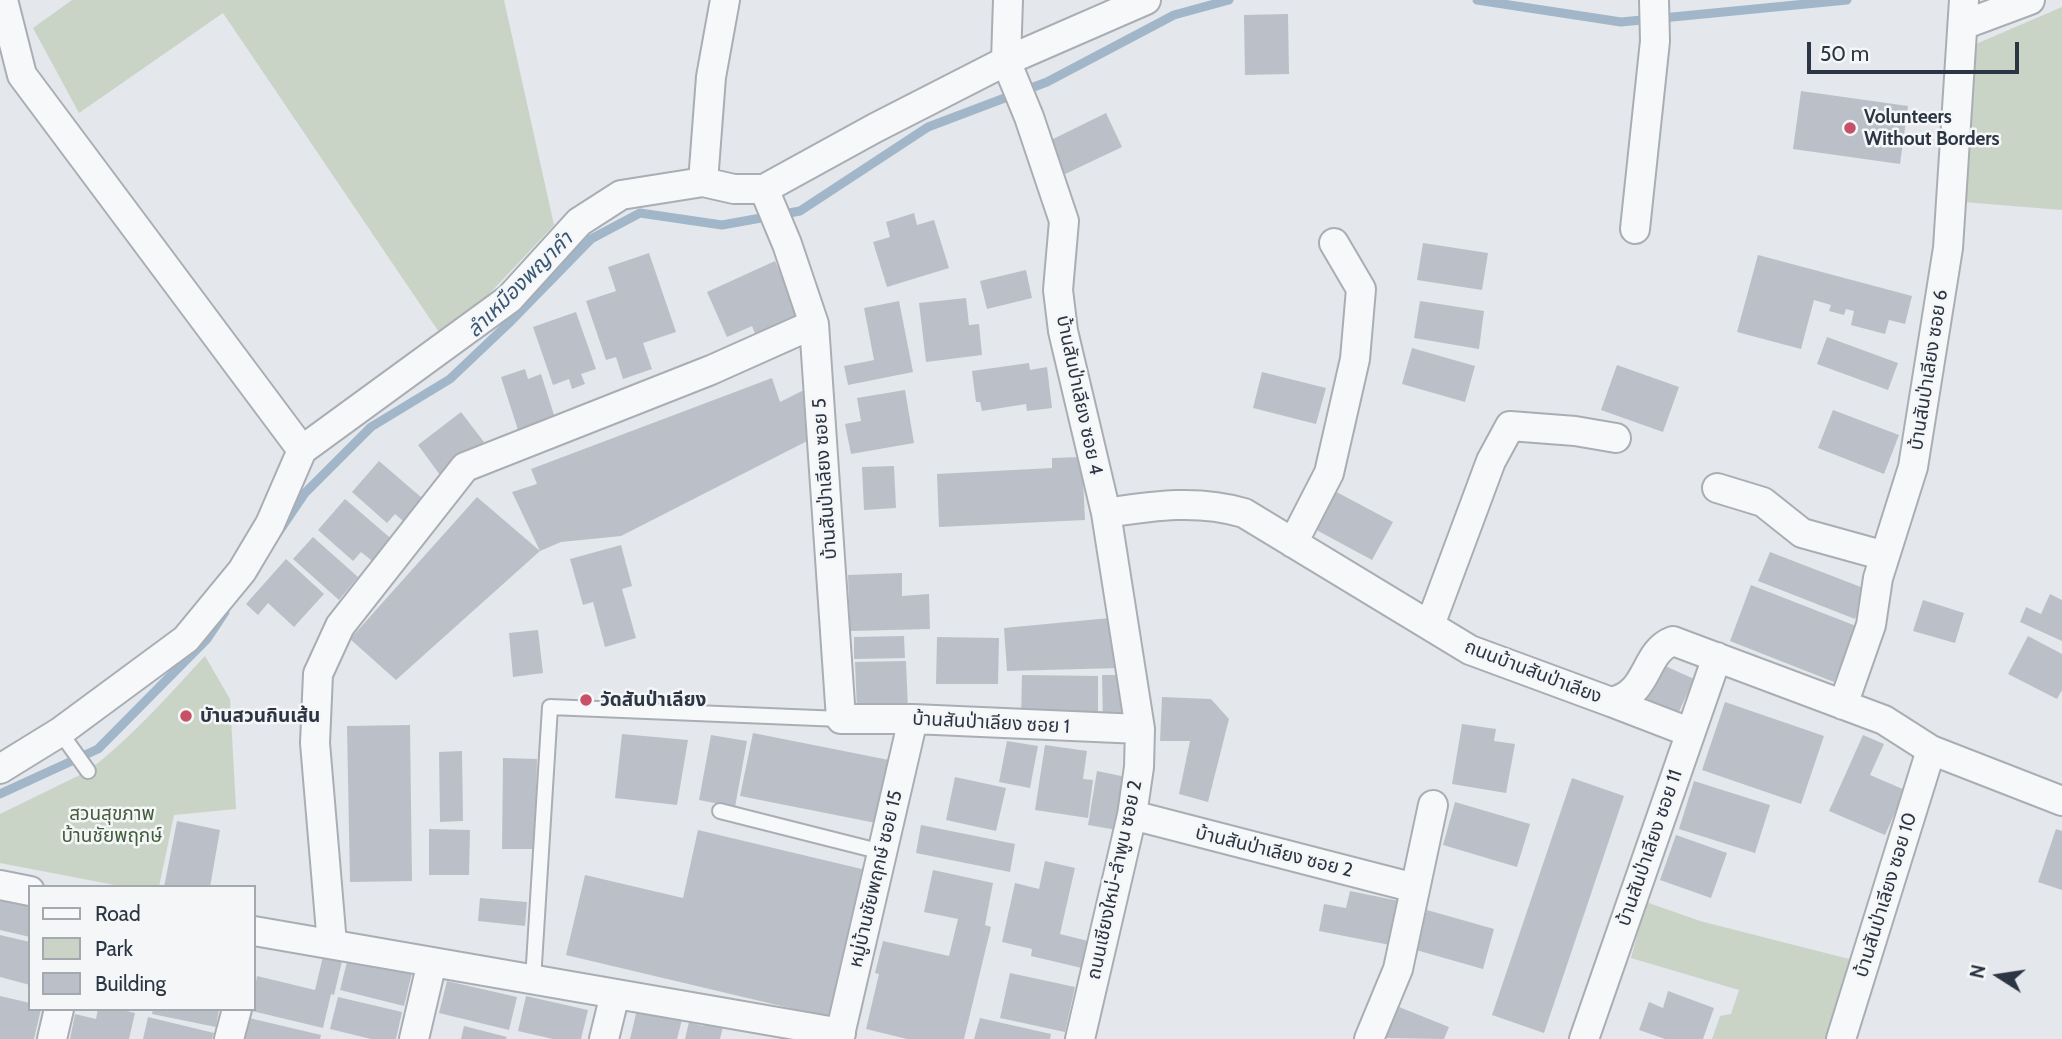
<!DOCTYPE html>
<meta charset="utf-8">
<style>
body{margin:0}
#map{position:relative;width:2062px;height:1039px;overflow:hidden;background:#e4e7eb;font-family:Cabin,sans-serif}
canvas{display:block}
.legend{position:absolute;left:28px;top:885px;width:228px;height:126px;box-sizing:border-box;background:#f4f6f8;border:2px solid #a4a9b0;margin:0;padding:9px 12px;list-style:none;font-size:21px;color:#2c3543}
.legend li{display:flex;align-items:center;gap:14px;height:35px}
.legend b{width:35px;border:2px solid #a4a9b0}
.north{position:absolute;left:1964px;top:941px;width:70px;height:70px;-webkit-text-stroke:5px #f4f6f8;paint-order:stroke;rotate:282deg;font-size:19px;font-weight:700;line-height:28px;text-align:center;color:#2c3543}
.north::after{content:'';display:block;margin:auto;width:24px;height:32px;background:#2c3543;clip-path:polygon(50% 0,100% 100%,50% 72%,0 100%)}
.scale{position:absolute;left:1807px;top:42px;width:212px;height:32px;box-sizing:border-box;border:4px solid #2c3543;border-top:0;padding-left:9px;font-size:21px;line-height:24px;white-space:nowrap;color:#2c3543;-webkit-text-stroke:5px #f4f6f8;paint-order:stroke}
</style>
<div id="map">
<canvas width="2062" height="1039"></canvas>
<ul class="legend">
<li><b style="height:9px;background:#f7f8f9"></b>Road</li>
<li><b style="height:19px;background:#cad4c6"></b>Park</li>
<li><b style="height:19px;background:#bbc0c8"></b>Building</li>
</ul>
<div class="north">N</div>
<div class="scale">50 m</div>
</div>
<script>
const c = document.querySelector('canvas').getContext('2d');
c.lineJoin = 'round';
function paint(path, color) { c.fillStyle = color; c.fill(path, 'evenodd'); }
function stroke(path, color, width, dash) { c.strokeStyle = color; c.lineWidth = width; c.lineCap = dash ? 'butt' : 'round'; c.setLineDash(dash || []); c.stroke(path); }
function write(font, color, halo, rows, align = 'center') {
  c.font = font + ' Cabin,"Noto Sans Thai",sans-serif'; c.lineWidth = 5; c.setLineDash([]); c.textBaseline = 'middle'; c.strokeStyle = halo; c.fillStyle = color; for (const [text, x, y, turn = 0] of rows) {
    c.save(); c.translate(x, y); c.rotate((+turn || 0) * Math.PI / 180); c.textAlign = isNaN(turn) ? turn : align; if (halo) c.strokeText(text, 0, 0); c.fillText(text, 0, 0); c.restore();
  }
}
paint(new Path2D(`
 M 72,0 L 504,0 L 554,225 L 445,341 L 223,13 L 79,113 L 33,28 Z
 M 2062,7 L 2062,210 L 1963,202 L 1976,44 Z
 M 205,656 L 230,699 L 236,809 L 174,815 L 159,887 L 125,887 L 0,863 L 0,814 L 88,771 C 131,738 168,696 205,656 Z
 M 1646,902 L 1700,921 L 1853,960 L 1827,1039 L 1712,1039 L 1720,1016 L 1731,1014 L 1739,990 L 1631,958 Z`), '#cad4c6');
stroke(new Path2D(`
 M 1477,0 L 1621,22 L 1847,0
 M 280,530 L 305,493 L 371,427 L 450,379 L 509,323 L 591,239 L 640,213 L 722,225 L 800,211 L 928,127 L 1047,82 L 1174,15 L 1229,0
 M 0,794 L 98,749 L 207,639 L 225,612`), '#a1b6c8', 9);
paint(new Path2D(`
 M 1288,14 L 1289,74 L 1245,75 L 1244,15 Z
 M 1801,91 L 1908,106 L 1900,164 L 1793,149 Z
 M 1106,113 L 1122,147 L 1063,175 L 1047,142 Z
 M 914,213 L 917,225 L 934,220 L 949,268 L 887,287 L 873,242 L 890,237 L 886,222 Z
 M 1423,243 L 1488,253 L 1482,290 L 1417,280 Z
 M 649,253 L 676,332 L 643,343 L 652,369 L 623,379 L 616,357 L 606,360 L 586,301 L 616,291 L 608,267 Z
 M 1758,255 L 1912,296 L 1905,324 L 1889,320 L 1885,334 L 1851,325 L 1854,311 L 1846,309 L 1844,315 L 1829,311 L 1831,305 L 1814,300 L 1801,349 L 1737,332 Z
 M 775,261 L 803,324 L 759,343 L 752,326 L 727,337 L 707,292 Z
 M 1026,270 L 1032,298 L 987,309 L 980,281 Z
 M 966,298 L 969,325 L 979,324 L 982,355 L 926,362 L 919,303 Z
 M 899,301 L 913,372 L 848,385 L 844,366 L 874,360 L 864,308 Z
 M 1420,301 L 1484,311 L 1479,349 L 1414,338 Z
 M 576,312 L 596,369 L 581,374 L 585,384 L 572,389 L 569,379 L 553,385 L 533,327 Z
 M 1827,337 L 1898,363 L 1888,390 L 1817,364 Z
 M 1412,348 L 1475,366 L 1465,402 L 1402,384 Z
 M 1029,363 L 1030,370 L 1047,367 L 1052,408 L 1027,411 L 1026,404 L 982,411 L 980,402 L 976,402 L 972,371 Z
 M 1617,365 L 1679,387 L 1663,432 L 1601,410 Z
 M 525,369 L 528,379 L 541,374 L 555,418 L 518,430 L 501,377 Z
 M 1262,372 L 1326,388 L 1316,424 L 1253,408 Z
 M 772,378 L 780,402 L 810,387 L 815,437 L 621,536 L 561,542 L 540,551 L 512,492 L 537,484 L 531,469 Z
 M 905,390 L 914,443 L 851,454 L 845,424 L 861,421 L 857,398 Z
 M 1833,410 L 1899,435 L 1884,474 L 1818,448 Z
 M 461,412 L 484,442 L 440,475 L 418,445 Z
 M 1082,457 L 1085,520 L 939,527 L 937,474 L 1052,468 L 1052,458 Z
 M 379,461 L 429,504 L 409,526 L 395,514 L 387,523 L 352,492 Z
 M 894,466 L 896,508 L 864,510 L 862,467 Z
 M 1329,488 L 1393,522 L 1372,560 L 1309,526 Z
 M 477,497 L 540,551 L 396,680 L 350,639 Z
 M 345,499 L 395,542 L 376,564 L 361,552 L 353,561 L 318,530 Z
 M 313,537 L 358,577 L 339,600 L 293,559 Z
 M 621,545 L 632,586 L 622,589 L 636,638 L 605,647 L 593,602 L 583,605 L 570,559 Z
 M 1770,552 L 1866,589 L 1855,619 L 1758,581 Z
 M 286,559 L 324,594 L 294,627 L 268,603 L 258,615 L 246,604 Z
 M 902,573 L 902,596 L 929,594 L 930,629 L 850,631 L 848,575 Z
 M 1751,585 L 1856,626 L 1834,682 L 1730,641 Z
 M 2050,594 L 2062,600 L 2062,641 L 2020,622 L 2026,607 L 2041,614 Z
 M 1923,600 L 1964,613 L 1955,643 L 1913,631 Z
 M 1110,618 L 1120,668 L 1007,671 L 1004,628 Z
 M 538,630 L 543,673 L 513,677 L 509,633 Z
 M 904,636 L 905,658 L 854,659 L 854,637 Z
 M 2028,636 L 2062,654 L 2062,690 L 2057,699 L 2008,674 Z
 M 937,637 L 999,638 L 998,684 L 936,684 Z
 M 906,661 L 908,710 L 857,711 L 855,662 Z
 M 1661,664 L 1694,679 L 1677,716 L 1644,702 Z
 M 1022,675 L 1098,676 L 1098,722 L 1021,720 Z
 M 1102,675 L 1123,675 L 1129,723 L 1103,722 Z
 M 1162,697 L 1211,699 L 1229,719 L 1208,802 L 1179,794 L 1190,741 L 1160,741 Z
 M 1725,702 L 1824,736 L 1801,804 L 1702,770 Z
 M 1462,724 L 1496,729 L 1494,741 L 1515,744 L 1506,793 L 1452,784 Z
 M 410,725 L 412,881 L 350,882 L 347,726 Z
 M 753,733 L 894,761 L 881,824 L 740,796 Z
 M 622,734 L 688,740 L 677,805 L 615,798 Z
 M 711,735 L 747,741 L 735,807 L 699,800 Z
 M 1863,735 L 1884,744 L 1870,775 L 1905,790 L 1885,835 L 1829,811 Z
 M 1007,741 L 1038,746 L 1030,788 L 999,782 Z
 M 1045,745 L 1087,751 L 1083,779 L 1093,780 L 1088,818 L 1035,810 Z
 M 462,751 L 463,821 L 440,822 L 439,752 Z
 M 503,758 L 537,759 L 535,849 L 502,849 Z
 M 1097,771 L 1126,777 L 1117,830 L 1088,825 Z
 M 955,777 L 1006,788 L 996,831 L 946,820 Z
 M 1572,778 L 1624,796 L 1544,1033 L 1492,1015 Z
 M 1694,781 L 1770,805 L 1755,853 L 1679,829 Z
 M 1455,802 L 1530,824 L 1517,867 L 1443,845 Z
 M 177,821 L 220,830 L 210,887 L 164,887 Z
 M 921,825 L 1015,844 L 1010,872 L 916,853 Z
 M 429,829 L 470,830 L 469,875 L 429,875 Z
 M 2056,829 L 2062,831 L 2062,890 L 2038,882 Z
 M 698,830 L 870,871 L 836,1019 L 566,955 L 585,875 L 683,898 Z
 M 1676,835 L 1727,853 L 1711,898 L 1660,880 Z
 M 1045,861 L 1075,868 L 1060,934 L 1092,942 L 1086,969 L 1031,956 L 1032,949 L 1002,942 L 1015,883 L 1039,889 Z
 M 933,870 L 993,883 L 985,925 L 991,927 L 964,1039 L 907,1039 L 866,1029 L 879,974 L 875,973 L 883,941 L 949,956 L 958,919 L 924,912 Z
 M 1350,891 L 1399,901 L 1390,945 L 1319,931 L 1324,904 L 1346,908 Z
 M 0,894 L 30,901 L 30,937 L 0,930 Z
 M 480,898 L 527,902 L 525,926 L 478,921 Z
 M 1427,910 L 1494,929 L 1483,969 L 1416,950 Z
 M 0,935 L 30,942 L 30,985 L 0,977 Z
 M 324,952 L 343,957 L 334,995 L 331,994 L 323,1028 L 248,1010 L 254,1009 L 254,992 L 257,976 L 315,990 Z
 M 348,958 L 412,973 L 404,1006 L 340,990 Z
 M 1010,973 L 1075,987 L 1065,1032 L 1000,1018 Z
 M 447,981 L 517,997 L 509,1030 L 439,1013 Z
 M 1668,991 L 1714,1008 L 1703,1039 L 1665,1039 L 1639,1030 L 1649,1002 L 1663,1008 Z
 M 0,996 L 30,1003 L 30,1009 L 41,1009 L 34,1039 L 0,1039 Z
 M 526,996 L 588,1010 L 581,1039 L 553,1039 L 518,1031 Z
 M 338,997 L 402,1012 L 396,1039 L 371,1039 L 330,1029 Z
 M 639,1001 L 684,1012 L 677,1039 L 630,1039 Z
 M 1399,1007 L 1449,1027 L 1444,1039 L 1386,1038 Z
 M 98,1009 L 118,1009 L 135,1013 L 129,1039 L 70,1039 L 75,1014 L 96,1019 Z
 M 153,1009 L 219,1009 L 216,1027 L 152,1014 Z
 M 706,1013 L 725,1018 L 720,1039 L 685,1039 L 689,1022 L 703,1026 Z
 M 148,1017 L 214,1033 L 212,1039 L 143,1039 Z
 M 249,1018 L 321,1035 L 320,1039 L 244,1039 Z
 M 980,1018 L 1051,1034 L 1050,1039 L 974,1039 Z
 M 464,1026 L 507,1037 L 506,1039 L 461,1039 Z`), '#bbc0c8');
const lane = new Path2D(`
 M 60,732 L 88,771
 M 720,811 L 882,852
 M 533,980 L 550,707 L 841,719`);
const street = new Path2D(`
 M 3,0 L 22,75 L 302,450
 M 1008,0 L 1006,61 L 1029,117 L 1064,221 L 1058,290 L 1063,331 L 1106,513 L 1140,729 L 1139,767 L 1132,815 L 1080,1039
 M 1963,25 L 2030,0
 M 703,182 L 711,77 L 725,0
 M 764,189 L 787,244 L 814,324 L 841,719 L 913,719 L 1140,729
 M 1635,229 L 1655,41 L 1654,0
 M 1717,488 L 1763,502 L 1802,533 L 1885,556
 M 1106,513 C 1153,506 1197,499 1244,513 L 1470,650 L 1611,702 C 1650,694 1643,652 1673,641 L 1884,720 L 1931,750 L 2062,801
 M 1293,543 L 1329,473 L 1355,359 L 1361,289 L 1334,243
 M 1430,625 L 1491,461 L 1510,426 L 1575,431 L 1616,438
 M 1611,702 L 1689,732
 M 1843,705 L 1871,625 L 1878,578 L 1913,467 L 1948,248 L 1964,0
 M 0,769 L 60,732 L 186,639 L 242,571 L 270,524 L 302,450 L 509,299 L 579,222 L 621,195 L 703,182 L 734,189 L 764,189 L 875,128 L 1006,61 L 1146,0
 M 1132,815 L 1415,888
 M 0,885 L 30,891
 M 254,931 L 841,1033
 M 332,944 L 315,743 L 318,674 L 340,626 L 465,467 L 711,370 L 814,324
 M 52,1039 L 59,1009
 M 229,1039 L 237,1009
 M 414,1039 L 432,962
 M 604,1039 L 615,994
 M 839,1039 L 913,719
 M 1369,1039 L 1398,969 L 1433,805
 M 1584,1039 L 1717,657
 M 1841,1039 L 1931,750`);
stroke(lane, '#a9aeb5', 18);
stroke(street, '#a9aeb5', 32);
stroke(lane, '#f7f8f9', 14);
stroke(street, '#f7f8f9', 28);
for (const [x, y, r, color] of [
 [1850,128,7,"#c75268"],
 [586,700,7,"#c75268"],
 [186,716,7,"#c75268"]
]) { const dot = new Path2D(); dot.arc(x, y, r, 0, 2 * Math.PI); c.fillStyle = color; c.fill(dot); stroke(dot, '#f4f6f8', 2.5); }
write('bold 19px', '#2c3543', '#f4f6f8', [
 ["Volunteers",1864,117],
 ["Without Borders",1864,139],
 ["วัดสันป่าเลียง",600,700],
 ["บัานสวนกินเส้น",200,716]
], 'left');
write('19px', '#2c3543', '#f4f6f8', [
 ["บ้านสันป่าเลียง ซอย 6",1929,370,-81],
 ["บ้านสันป่าเลียง ซอย 4",1079,395,78],
 ["บ้านสันป่าเลียง ซอย 5",825,479,-94],
 ["ถนนบ้านสันป่าเลียง",1533,672,21],
 ["บ้านสันป่าเลียง ซอย 1",991,723,3],
 ["บ้านสันป่าเลียง ซอย 11",1650,848,-71],
 ["บ้านสันป่าเลียง ซอย 2",1274,852,14],
 ["หมู่บ้านชัยพฤกษ์ ซอย 15",876,879,-77],
 ["ถนนเชียงใหม่-ลำพูน ซอย 2",1115,880,-78],
 ["บ้านสันป่าเลียง ซอย 10",1886,895,-73]
]);
write('19px', '#425d3a', '#f4f6f8', [
 ["สวนสุขภาพ",112,814],
 ["บ้านชัยพฤกษ์",112,836]
]);
write('italic 21px', '#385674', '#f4f6f8', [
 ["ลำเหมืองพญาคำ",520,285,-45]
]);
</script>
